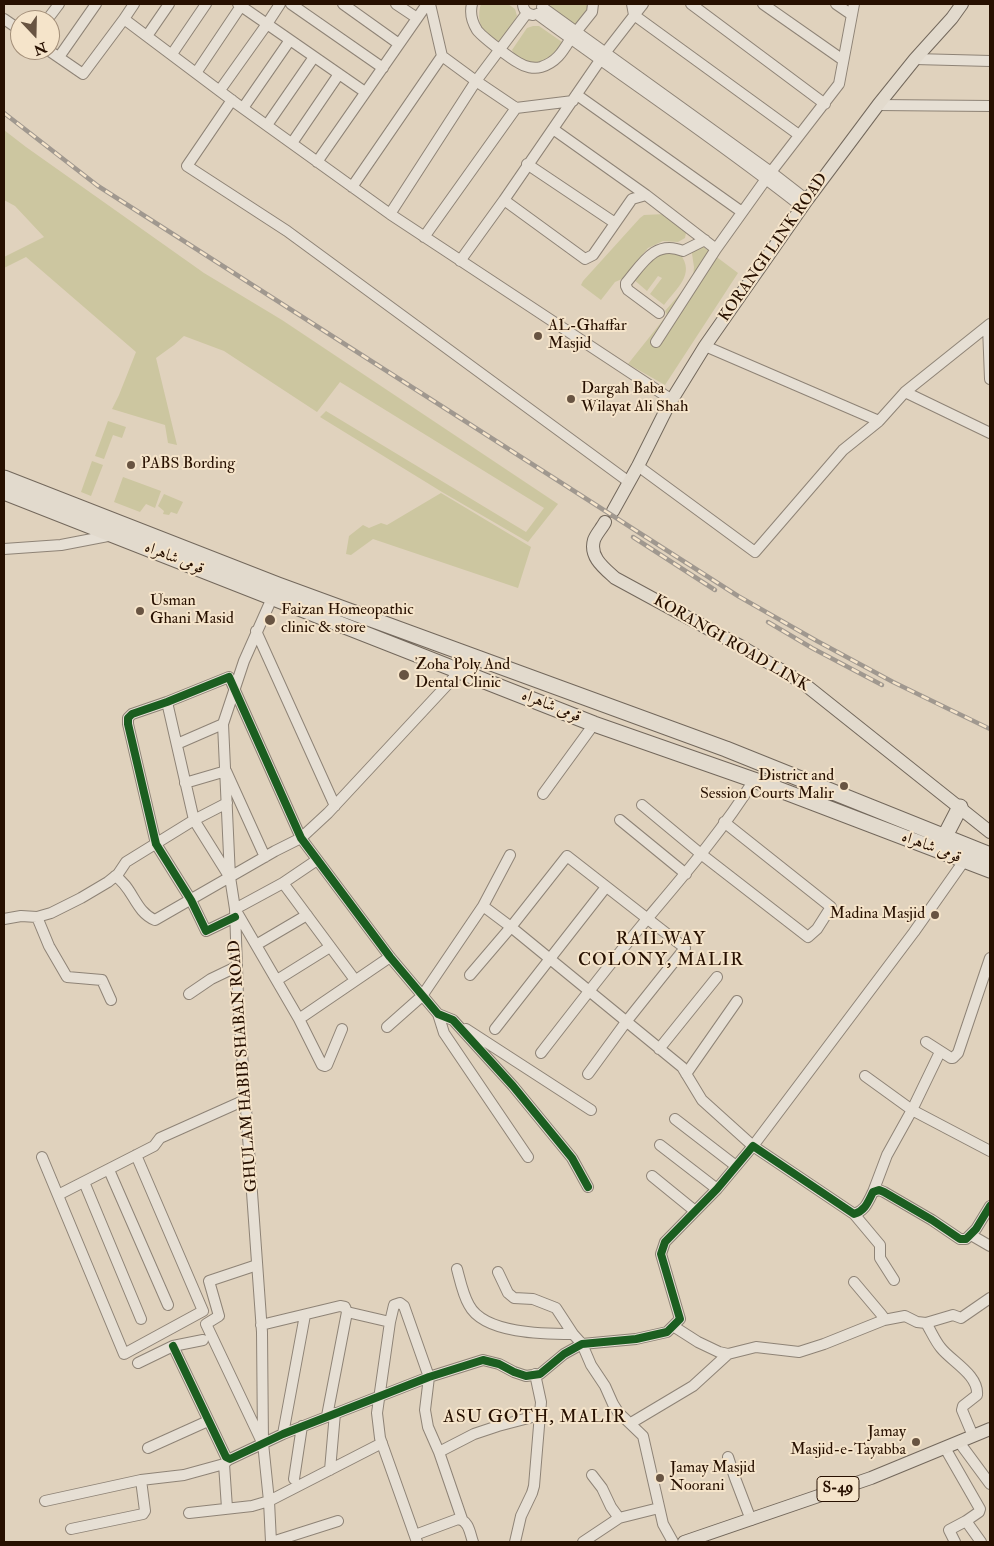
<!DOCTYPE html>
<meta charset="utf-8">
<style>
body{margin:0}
#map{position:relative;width:994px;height:1546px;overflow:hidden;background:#e0d2bd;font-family:"IM FELL Double Pica",serif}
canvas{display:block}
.frame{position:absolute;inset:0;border:5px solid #271000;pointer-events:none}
.north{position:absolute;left:10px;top:10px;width:50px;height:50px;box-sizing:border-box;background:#f5e4ca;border:1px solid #a38f79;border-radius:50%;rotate:159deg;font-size:14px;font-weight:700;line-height:20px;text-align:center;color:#271000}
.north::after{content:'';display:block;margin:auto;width:18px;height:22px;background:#685442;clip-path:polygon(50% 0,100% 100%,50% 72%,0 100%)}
</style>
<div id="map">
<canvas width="994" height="1546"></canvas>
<div class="frame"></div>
<div class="north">N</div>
</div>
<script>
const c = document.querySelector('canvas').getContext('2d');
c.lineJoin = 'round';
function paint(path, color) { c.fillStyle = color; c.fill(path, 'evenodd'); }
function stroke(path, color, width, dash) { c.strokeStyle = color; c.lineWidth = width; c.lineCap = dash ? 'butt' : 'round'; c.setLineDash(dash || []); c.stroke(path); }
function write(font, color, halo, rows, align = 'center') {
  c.font = font + ' "IM FELL Double Pica",Amiri,serif'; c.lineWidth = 4; c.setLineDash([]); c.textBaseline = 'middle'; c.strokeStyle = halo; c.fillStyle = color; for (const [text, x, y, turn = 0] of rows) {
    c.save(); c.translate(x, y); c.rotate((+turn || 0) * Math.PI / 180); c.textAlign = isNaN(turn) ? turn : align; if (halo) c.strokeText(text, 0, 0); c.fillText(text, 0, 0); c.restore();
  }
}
paint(new Path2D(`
 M 481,4 L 508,4 L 515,9 L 517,16 L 507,33 L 499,41 C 481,37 476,19 481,4 Z
 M 550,4 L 587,4 L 587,9 L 576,25 L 551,8 Z
 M 533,26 L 539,26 L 562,42 C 557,65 522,73 512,50 L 527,28 Z
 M 4,130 L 26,147 L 204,273 L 282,320 L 558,504 L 528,542 L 442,492 L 320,417 L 326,411 L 526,532 L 544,508 L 340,382 L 317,412 L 224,351 L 184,336 L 174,345 L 156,358 L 177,445 L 168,443 L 165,425 L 112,409 L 119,395 L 136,352 L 26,257 L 4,268 L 4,257 L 44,237 L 15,206 L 4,200 Z
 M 665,214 L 686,233 L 685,238 L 678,242 L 663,241 L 648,248 L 622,279 L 615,282 L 601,300 L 581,285 L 583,281 L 640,218 L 644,215 Z
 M 694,240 L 738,273 L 665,385 L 628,364 L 667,315 L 665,311 L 691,281 L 693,277 L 694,267 L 691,247 Z
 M 661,250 L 680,254 C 696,274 676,289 664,305 L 650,294 L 662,278 L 658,276 L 647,291 L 633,279 Z
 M 108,421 L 126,427 L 122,438 L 113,435 L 104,459 L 95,456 Z
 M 92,461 L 103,465 L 91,496 L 81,492 Z
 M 123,477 L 161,491 L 155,508 L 146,504 L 140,512 L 114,502 Z
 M 441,493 L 531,547 L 518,588 L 373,539 L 351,555 L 346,554 L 349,536 L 363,525 L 369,528 L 381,523 L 387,525 Z
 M 164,494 L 183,502 L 177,514 L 171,512 L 169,515 L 163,514 L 164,511 L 158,506 Z`), '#ccc6a0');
const minor = new Path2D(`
 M 280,4 L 267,24 L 365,92
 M 291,4 L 383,68
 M 343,4 L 399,44
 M 396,4 L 417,18
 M 430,4 L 442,56 L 476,81 L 516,108 L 573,101
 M 472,4 C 470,12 472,22 477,30 C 481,36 511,59 519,63 C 525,67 534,69 541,67 C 557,62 563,51 571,38
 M 523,4 C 523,10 527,14 533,15
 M 632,4 L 634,15 L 799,135
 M 691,4 L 825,104
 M 763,4 L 843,60
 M 836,4 L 852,15
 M 542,7 L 771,172 L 807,200
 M 537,14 C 625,79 716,139 802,207
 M 4,19 L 20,30
 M 124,19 L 134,4
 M 47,20 L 59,4
 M 576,32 L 592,12 L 593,4
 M 147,36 L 169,4
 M 48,50 L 83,74 L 124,19 L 237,104 L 390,214 L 672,400
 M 172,54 L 206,4
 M 59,57 L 96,4
 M 915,59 L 990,61
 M 196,73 L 241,6
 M 220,90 L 267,24 L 238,4
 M 577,95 L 742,212
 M 232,100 L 187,166 L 287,231 L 629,482
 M 878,105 L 990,106
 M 243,108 L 290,40
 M 267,125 L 314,57
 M 553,129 L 646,195
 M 292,143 L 339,74
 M 317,162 L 427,4
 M 527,164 L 615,223
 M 352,187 L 442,56
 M 504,200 L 605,53 L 643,4
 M 390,214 L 476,81 L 527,13
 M 424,237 L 516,108
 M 460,261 L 504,200 L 585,259 L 593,255 L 632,199 L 646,195 L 716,249 L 771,172 L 839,84 L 854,4
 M 659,313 L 628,290 L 626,286 L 626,283 C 642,264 655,239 683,251 L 705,240
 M 988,326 L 990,379
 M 656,342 L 716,249
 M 705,346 L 879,421
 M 905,392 L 990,433
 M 638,466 L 755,552 L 843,450 L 879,421 L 905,392 L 990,324
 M 4,549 L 61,545 L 113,535
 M 256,631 L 335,806
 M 167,702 L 194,820 L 229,876
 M 177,744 L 223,724
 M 185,783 L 226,771 L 265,857
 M 543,794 L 594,724
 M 642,805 L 701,854 L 808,937 L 817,929 L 831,907 L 724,822
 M 620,820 L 686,874
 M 317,860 L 283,883 L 235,909 L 299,1019 L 322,1065 L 325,1066 L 327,1065 L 342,1029
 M 115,876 C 133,887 135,912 155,920 L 275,851 L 301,838 L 328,813 L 460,671
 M 283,883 L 355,980
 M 483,906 L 511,927 L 682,1067 L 702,1100 L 753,1146 L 914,932 L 964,861
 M 37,917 L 49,946 L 67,977 L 102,980 L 111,1000
 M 235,917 L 206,931 L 191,900 L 156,844 L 128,724 L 128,718 L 132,714 L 167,702 L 229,677 L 301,838 L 390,957 L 438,1014 L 453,1020 L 513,1086 L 572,1158 L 588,1187
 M 4,919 L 21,916 L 37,917 L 51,913 L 81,898 L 108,882 L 118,874 L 126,862 L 194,820 L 227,803
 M 256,945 L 307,915
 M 470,975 L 511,927 L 567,856 L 685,948 L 626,1022 L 588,1074
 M 277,980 L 330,947
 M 189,994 L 211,979 L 236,967
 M 438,1014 L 444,1033 L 528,1157
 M 299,1019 L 390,957
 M 387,1027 L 422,996 L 483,906 L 510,855
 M 466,1029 L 591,1110
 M 495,1029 L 606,887
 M 926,1042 L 951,1058 L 953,1058 L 958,1053 L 990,958
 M 659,1049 L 717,977
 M 541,1053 C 576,1008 611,962 647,919 C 685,874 723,830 754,780
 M 686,1074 L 737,1001
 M 865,1076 L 912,1110 L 990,1151
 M 675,1119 L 736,1166
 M 660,1145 L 717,1189
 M 42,1157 L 124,1354 L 203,1311 L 136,1155
 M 109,1170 L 168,1305
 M 652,1176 L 695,1211
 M 84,1182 L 141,1319
 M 873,1192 L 887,1155 L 912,1110 L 939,1054
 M 58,1195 L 154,1146 L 160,1138 L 245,1100
 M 854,1214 L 880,1245 L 880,1258 L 894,1280
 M 971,1235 L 990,1246
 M 257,1265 L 209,1281 L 219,1316 L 206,1324 L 261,1440
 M 457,1269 C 460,1280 463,1295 469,1305 C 484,1334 545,1334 573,1334 L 582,1344 L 591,1365 L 605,1386 L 613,1404 L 618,1412 L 643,1436 L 663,1524 L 673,1542
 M 498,1272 L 508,1293 L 514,1298 L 533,1299 L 556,1308 L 573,1334
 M 884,1320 L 905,1316 L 917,1322 L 926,1323 L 953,1315 L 961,1318 L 990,1298
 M 926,1323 C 931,1331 935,1341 941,1348 C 951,1361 979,1375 977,1395 L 963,1406 L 962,1410 L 973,1436
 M 261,1325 L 340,1306 L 345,1307 L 347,1312 L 390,1322
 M 673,1326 L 698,1342 L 719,1352 L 728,1354 L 756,1347 L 799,1352 L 824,1344 L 884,1320 L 884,1318 L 881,1314 L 854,1282
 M 173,1346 L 226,1457 L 230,1459 L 283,1434 L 429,1377 L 483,1360 L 499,1364 L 514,1372 L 526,1376 L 540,1374 L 564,1354 L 582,1344 L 636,1339 L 667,1332 L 680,1319 L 661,1254 L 665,1242 L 717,1189 L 753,1146 L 854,1214 C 865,1211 868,1202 873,1192 L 879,1190 L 884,1192 L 932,1220 L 960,1239 L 966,1239 L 976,1229 L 990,1206
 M 138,1363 L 173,1346 L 203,1340
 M 327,1416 L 347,1312
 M 631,1423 L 693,1386 L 728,1354
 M 283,1434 L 305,1315
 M 959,1442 L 990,1484
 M 148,1448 L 208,1421
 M 945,1448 L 980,1509 L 979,1512 L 966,1521 L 949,1530 L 955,1542
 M 439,1452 L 474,1434 L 498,1426 L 540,1415
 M 728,1457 L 735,1478 L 751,1520
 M 330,1470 L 335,1413
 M 592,1475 L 602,1488 L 611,1507 L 619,1518
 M 294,1479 L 302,1426
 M 45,1501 L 141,1480 L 184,1475 L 224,1464
 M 227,1508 L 224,1464 L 228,1460
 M 189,1513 L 252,1506 L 269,1501 L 382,1443
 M 966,1521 L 981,1542
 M 71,1529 L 143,1514 L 145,1511 L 141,1480
 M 415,1535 L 458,1519 C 469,1520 470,1534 473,1542
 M 271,1542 L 269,1501 L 263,1443 L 262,1332 L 238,997 L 235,909 L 230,877 L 223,724 L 244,661 L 272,598
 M 272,1542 L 338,1521
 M 417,1542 L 380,1438 L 377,1413 L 390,1322 L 394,1305 L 400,1303 L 404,1306 L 429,1377 L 425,1410 L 428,1427 L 439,1452 L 462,1519
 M 515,1542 L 521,1516 L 532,1493 L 534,1486 L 541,1402 L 535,1374
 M 583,1542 L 619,1518 L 659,1508`);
const major = new Path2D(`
 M 613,511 L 638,466 L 668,406 L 705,346 L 807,200 L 878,105 L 915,59 L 952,18 L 962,4
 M 605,522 C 602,528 596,534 594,540 C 589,557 604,568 615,578 L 742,647 L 803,683 L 990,832
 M 684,1542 L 871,1478 L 990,1429`);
const highway = new Path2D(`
 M 4,478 L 278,585 L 726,749 L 990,855
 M 4,492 L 594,724 L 754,780 L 990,870
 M 945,836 L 960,807`);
stroke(minor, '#8e8376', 12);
stroke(major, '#73685c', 14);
stroke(highway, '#73685c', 17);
stroke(minor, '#e6dfd4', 10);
stroke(major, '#e2dacd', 12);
stroke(highway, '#e2dacd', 15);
const rail = new Path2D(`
 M 4,113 L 98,186 L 738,596 L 817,641 L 893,682 L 990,729
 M 633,537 L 715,590
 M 768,622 L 812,648 L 882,685`);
stroke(rail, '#a0988f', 4.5);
stroke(rail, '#f5e4ca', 2.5, [8]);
stroke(new Path2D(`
 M 235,917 L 206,931 L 191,900 L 156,844 L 128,724 L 128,718 L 132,714 L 167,702 L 229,677 L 301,838 L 390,957 L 438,1014 L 453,1020 L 513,1086 L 572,1158 L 588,1187
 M 173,1346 L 226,1457 L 230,1459 L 283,1434 L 429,1377 L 483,1360 L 499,1364 L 514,1372 L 526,1376 L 540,1374 L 564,1354 L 582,1344 L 636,1339 L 667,1332 L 680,1319 L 661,1254 L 665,1242 L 717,1189 L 753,1146 L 854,1214 C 865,1211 868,1202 873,1192 L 879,1190 L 884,1192 L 932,1220 L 960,1239 L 966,1239 L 976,1229 L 990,1206`), '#1b5e20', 8);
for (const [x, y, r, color] of [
 [538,336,5,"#685442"],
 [571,399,5,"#685442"],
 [131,465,5,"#685442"],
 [140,611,5,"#685442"],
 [270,620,6,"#685442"],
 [404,675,6,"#685442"],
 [844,786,5,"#685442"],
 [935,915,5,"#685442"],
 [916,1442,5,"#685442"],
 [660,1478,5,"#685442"]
]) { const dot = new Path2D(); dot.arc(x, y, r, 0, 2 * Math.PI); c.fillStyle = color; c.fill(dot); stroke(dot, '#f5e4ca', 2); }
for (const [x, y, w] of [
 [838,1489,42]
]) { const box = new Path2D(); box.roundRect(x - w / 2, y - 12.5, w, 25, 4); c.fillStyle = '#f5e4ca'; c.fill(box); stroke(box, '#271000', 1); }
write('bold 15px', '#271000', null, [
 ["S-49",838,1489]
]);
write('16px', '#271000', '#f5e4ca', [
 ["KORANGI LINK ROAD",774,248,-55],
 ["قومی شاہراہ",174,559,22],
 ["KORANGI ROAD LINK",731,644,30],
 ["قومی شاہراہ",551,707,22],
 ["قومی شاہراہ",931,848,21],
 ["GHULAM HABIB SHABAN ROAD",244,1066,-94]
]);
write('16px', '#271000', '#f5e4ca', [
 ["AL-Ghaffar",548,327],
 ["Masjid",548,345],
 ["Dargah Baba",581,390],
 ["Wilayat Ali Shah",581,408],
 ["PABS Bording",141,465],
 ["Usman",150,602],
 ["Ghani Masid",150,620],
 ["Faizan Homeopathic",281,611],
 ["clinic & store",281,629],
 ["Zoha Poly And",415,666],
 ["Dental Clinic",415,684],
 ["District and",834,777,"right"],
 ["Session Courts Malir",834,795,"right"],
 ["Madina Masjid",925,915,"right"],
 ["Jamay",906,1433,"right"],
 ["Masjid-e-Tayabba",906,1451,"right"],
 ["Jamay Masjid",670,1469],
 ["Noorani",670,1487]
], 'left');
c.letterSpacing = '1px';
write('18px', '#271000', '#f5e4ca', [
 ["RAILWAY",661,940],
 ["COLONY, MALIR",661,961],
 ["ASU GOTH, MALIR",535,1418]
]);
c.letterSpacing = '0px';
</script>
